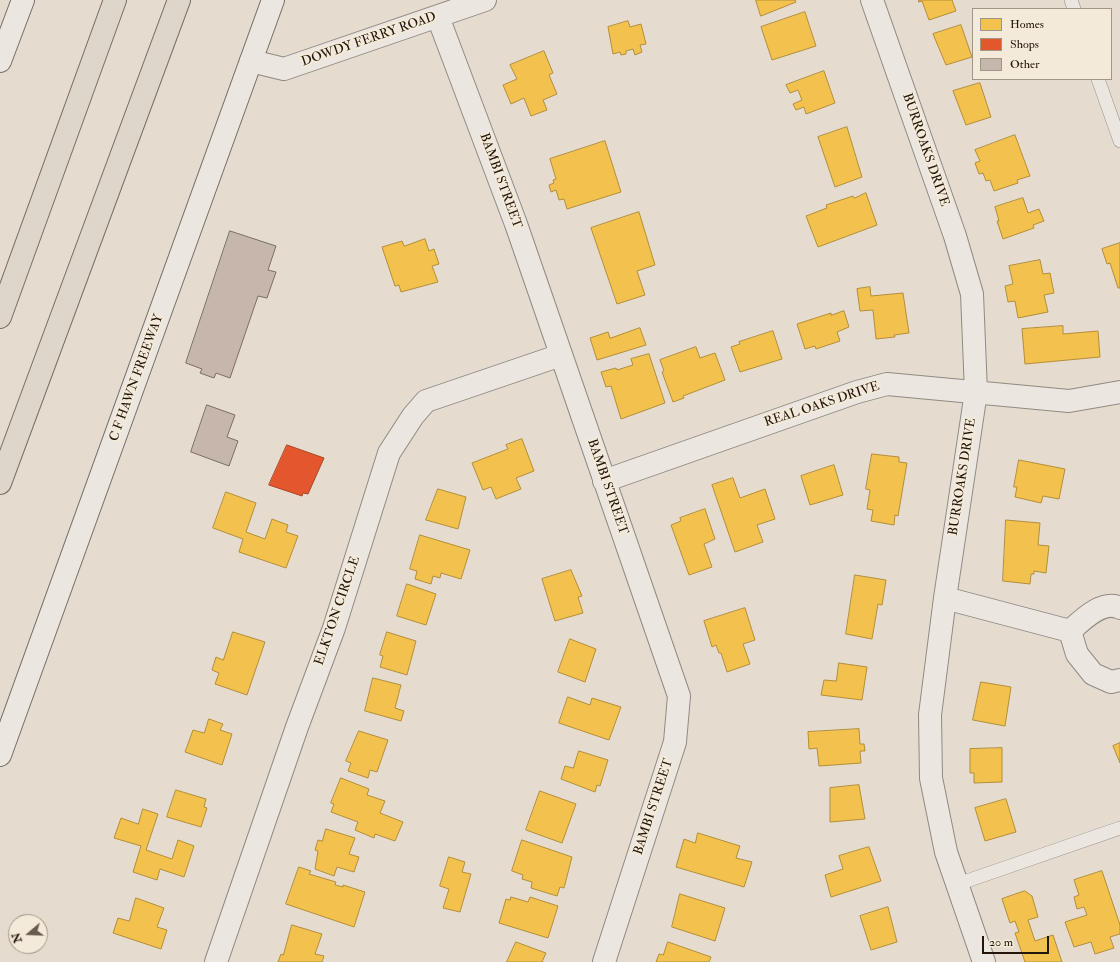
<!DOCTYPE html>
<style>
body{margin:0}
#map{position:relative;width:1120px;height:962px;overflow:hidden;background:#e5dccf;font-family:"IM FELL Double Pica",serif}
canvas{display:block}
.legend{position:absolute;left:972px;top:8px;width:140px;height:72px;box-sizing:border-box;background:#f4eada;border:1px solid #a09586;margin:0;padding:5px 7px;list-style:none;font-size:12px;color:#211609}
.legend li{display:flex;align-items:center;gap:8px;height:20px}
.legend b{width:20px;border:1px solid #a09586}
.north{position:absolute;left:8px;top:914px;width:40px;height:40px;box-sizing:border-box;background:#f4eada;border:1px solid #a09586;border-radius:50%;rotate:251deg;font-size:11px;font-weight:700;line-height:16px;text-align:center;color:#211609}
.north::after{content:'';display:block;margin:auto;width:14px;height:18px;background:#665b4e;clip-path:polygon(50% 0,100% 100%,50% 72%,0 100%)}
.scale{position:absolute;left:982px;top:936px;width:67px;height:18px;box-sizing:border-box;border:2px solid #211609;border-top:0;padding-left:5px;font-size:12px;line-height:14px;white-space:nowrap;color:#211609;-webkit-text-stroke:3px #f4eada;paint-order:stroke}
</style>
<div id="map">
<canvas width="1120" height="962"></canvas>
<ul class="legend">
<li><b style="height:11px;background:#f2c14e"></b>Homes</li>
<li><b style="height:11px;background:#e4572e"></b>Shops</li>
<li><b style="height:11px;background:#c7b6ab"></b>Other</li>
</ul>
<div class="north">N</div>
<div class="scale">20 m</div>
</div>
<script>
const c = document.querySelector('canvas').getContext('2d');
c.lineJoin = 'round';
function paint(path, color) { c.fillStyle = color; c.fill(path, 'evenodd'); }
function stroke(path, color, width, dash) { c.strokeStyle = color; c.lineWidth = width; c.lineCap = dash ? 'butt' : 'round'; c.setLineDash(dash || []); c.stroke(path); }
function write(font, color, halo, rows, align = 'center') {
  c.font = font + ' "IM FELL Double Pica",serif'; c.lineWidth = 4; c.setLineDash([]); c.textBaseline = 'middle'; c.strokeStyle = halo; c.fillStyle = color; for (const [text, x, y, turn = 0] of rows) {
    c.save(); c.translate(x, y); c.rotate((+turn || 0) * Math.PI / 180); c.textAlign = isNaN(turn) ? turn : align; if (halo) c.strokeText(text, 0, 0); c.fillText(text, 0, 0); c.restore();
  }
}
const homes = new Path2D(`
 M 756,0 L 795,0 L 796,2 L 761,16 Z
 M 919,0 L 952,0 L 956,11 L 929,20 L 922,1 L 919,2 Z
 M 805,12 L 816,46 L 772,60 L 761,27 Z
 M 628,21 L 630,27 L 641,24 L 646,44 L 640,45 L 642,52 L 635,55 L 633,49 L 626,51 L 626,54 L 621,55 L 620,52 L 613,54 L 608,27 Z
 M 961,25 L 972,57 L 946,65 L 933,34 Z
 M 544,51 L 553,73 L 549,75 L 557,94 L 543,100 L 547,110 L 531,116 L 524,98 L 511,104 L 503,85 L 517,79 L 510,65 Z
 M 824,71 L 835,103 L 806,114 L 804,107 L 796,110 L 793,104 L 802,100 L 798,90 L 790,93 L 786,85 Z
 M 980,83 L 991,117 L 966,125 L 953,91 Z
 M 847,127 L 862,177 L 835,187 L 818,137 Z
 M 1015,135 L 1030,176 L 1017,180 L 1018,183 L 994,191 L 990,180 L 986,181 L 983,173 L 979,174 L 975,163 L 980,161 L 975,150 Z
 M 605,141 L 621,192 L 567,209 L 564,199 L 559,200 L 556,190 L 551,192 L 549,185 L 554,183 L 553,180 L 556,179 L 550,159 Z
 M 866,193 L 877,225 L 818,247 L 806,216 L 827,208 L 826,205 L 853,196 L 854,198 Z
 M 1023,198 L 1028,213 L 1039,209 L 1044,221 L 1033,225 L 1034,228 L 1003,239 L 997,221 L 999,221 L 995,207 Z
 M 639,212 L 655,265 L 637,271 L 645,295 L 617,304 L 591,228 Z
 M 425,239 L 429,251 L 434,249 L 439,264 L 432,266 L 438,282 L 401,292 L 399,285 L 395,286 L 382,247 L 402,241 L 404,246 Z
 M 1120,243 L 1120,288 L 1118,288 L 1110,263 L 1107,264 L 1102,249 Z
 M 1040,260 L 1043,274 L 1050,273 L 1054,293 L 1044,295 L 1048,312 L 1018,318 L 1015,301 L 1008,302 L 1005,286 L 1013,284 L 1009,266 Z
 M 870,287 L 871,296 L 903,293 L 909,333 L 894,335 L 895,337 L 876,339 L 873,310 L 860,311 L 857,289 Z
 M 844,311 L 849,327 L 837,332 L 840,341 L 816,349 L 815,346 L 805,349 L 797,324 L 831,313 L 831,315 Z
 M 1063,326 L 1063,334 L 1098,331 L 1100,357 L 1025,364 L 1022,329 Z
 M 640,328 L 646,345 L 597,360 L 590,338 L 608,332 L 610,338 Z
 M 773,331 L 782,359 L 740,372 L 731,347 L 740,344 L 739,342 Z
 M 696,347 L 700,358 L 715,353 L 725,380 L 683,396 L 684,398 L 673,402 L 662,372 L 664,371 L 660,360 Z
 M 649,354 L 665,403 L 621,419 L 611,386 L 606,387 L 601,372 L 616,368 L 617,370 L 633,365 L 631,359 Z
 M 522,439 L 534,471 L 516,478 L 521,489 L 496,499 L 491,487 L 483,490 L 472,463 L 508,449 L 506,445 Z
 M 872,454 L 899,457 L 899,462 L 907,463 L 898,516 L 895,515 L 894,525 L 871,521 L 873,510 L 867,509 L 870,490 L 866,489 Z
 M 1019,460 L 1065,469 L 1059,499 L 1043,496 L 1041,503 L 1015,497 L 1017,487 L 1014,487 Z
 M 834,465 L 843,495 L 810,505 L 801,476 Z
 M 733,478 L 740,498 L 765,489 L 775,519 L 757,525 L 763,542 L 735,552 L 712,485 Z
 M 438,489 L 466,497 L 458,529 L 426,520 Z
 M 226,492 L 256,503 L 246,532 L 265,539 L 272,519 L 288,525 L 286,532 L 298,536 L 286,568 L 239,552 L 243,539 L 213,528 Z
 M 705,509 L 715,539 L 704,544 L 712,567 L 689,575 L 671,525 L 681,521 L 680,518 Z
 M 1006,520 L 1040,523 L 1038,545 L 1049,546 L 1046,573 L 1034,571 L 1034,574 L 1031,574 L 1030,584 L 1003,581 Z
 M 420,535 L 470,550 L 461,579 L 441,573 L 440,578 L 433,576 L 431,584 L 415,579 L 417,571 L 410,569 Z
 M 571,570 L 582,596 L 578,597 L 583,613 L 555,621 L 542,579 Z
 M 855,575 L 886,580 L 882,605 L 878,604 L 872,639 L 846,634 Z
 M 407,584 L 436,594 L 426,625 L 397,616 Z
 M 745,608 L 755,640 L 743,644 L 750,664 L 727,672 L 721,653 L 719,653 L 716,645 L 712,647 L 704,621 Z
 M 233,632 L 265,642 L 247,695 L 215,684 L 219,673 L 212,670 L 216,657 L 223,660 Z
 M 387,632 L 416,641 L 407,675 L 380,667 L 383,656 L 380,655 Z
 M 570,639 L 596,649 L 585,682 L 558,672 Z
 M 839,663 L 867,667 L 862,700 L 821,695 L 824,680 L 836,681 Z
 M 373,678 L 401,685 L 395,708 L 404,711 L 401,721 L 365,711 Z
 M 981,682 L 1011,687 L 1005,726 L 973,720 Z
 M 568,697 L 590,705 L 592,698 L 621,707 L 609,740 L 559,723 Z
 M 209,719 L 223,724 L 220,730 L 232,734 L 222,765 L 185,752 L 193,730 L 204,733 Z
 M 859,729 L 860,744 L 864,744 L 865,751 L 860,751 L 861,763 L 819,766 L 817,748 L 809,749 L 808,732 Z
 M 359,731 L 388,740 L 377,772 L 370,770 L 368,778 L 348,771 L 351,763 L 346,761 Z
 M 1120,743 L 1120,763 L 1113,746 Z
 M 1002,748 L 1002,782 L 974,783 L 974,773 L 970,773 L 970,749 Z
 M 579,751 L 608,760 L 600,786 L 597,785 L 595,792 L 561,779 L 565,766 L 573,768 Z
 M 341,778 L 369,789 L 367,795 L 385,801 L 380,813 L 403,822 L 395,841 L 375,834 L 374,838 L 355,830 L 358,822 L 331,812 L 334,804 L 331,803 Z
 M 859,785 L 865,819 L 830,822 L 830,788 Z
 M 176,790 L 206,799 L 204,807 L 207,808 L 201,827 L 167,817 Z
 M 540,791 L 576,804 L 562,843 L 526,830 Z
 M 1006,799 L 1016,832 L 985,841 L 975,808 Z
 M 143,809 L 158,814 L 146,850 L 172,859 L 178,840 L 194,846 L 184,877 L 160,869 L 157,880 L 133,872 L 141,846 L 114,838 L 121,818 L 138,824 Z
 M 326,829 L 355,838 L 349,854 L 359,857 L 354,872 L 337,867 L 334,876 L 315,869 L 318,851 L 315,850 L 318,840 L 322,841 Z
 M 698,833 L 740,846 L 736,858 L 752,862 L 744,887 L 676,867 L 684,839 L 695,843 Z
 M 522,840 L 572,857 L 564,888 L 560,887 L 557,896 L 531,888 L 532,882 L 522,879 L 523,875 L 512,871 Z
 M 869,847 L 881,881 L 831,897 L 825,875 L 843,869 L 839,856 Z
 M 449,857 L 465,862 L 462,872 L 471,874 L 460,912 L 443,908 L 449,889 L 440,886 Z
 M 299,867 L 311,871 L 309,874 L 336,882 L 335,885 L 343,887 L 343,885 L 365,892 L 354,927 L 286,904 Z
 M 1102,871 L 1120,925 L 1120,934 L 1110,937 L 1114,948 L 1095,954 L 1091,942 L 1074,947 L 1065,922 L 1087,915 L 1084,907 L 1077,909 L 1074,897 L 1079,895 L 1074,880 Z
 M 1025,891 L 1032,896 L 1038,917 L 1028,920 L 1035,941 L 1053,935 L 1062,962 L 1025,962 L 1015,933 L 1019,932 L 1015,921 L 1010,923 L 1002,899 Z
 M 680,894 L 725,908 L 715,941 L 672,927 Z
 M 511,897 L 528,902 L 530,897 L 558,906 L 548,938 L 499,923 L 506,899 L 510,900 Z
 M 136,898 L 164,908 L 157,927 L 167,930 L 161,949 L 113,933 L 118,918 L 129,921 Z
 M 888,907 L 897,942 L 871,950 L 860,916 Z
 M 292,925 L 322,934 L 315,954 L 324,956 L 322,962 L 278,962 L 281,954 L 283,955 Z
 M 516,942 L 546,953 L 542,962 L 507,962 Z
 M 668,942 L 711,957 L 709,962 L 656,962 L 659,954 L 663,955 Z`);
paint(homes, '#f2c14e');
stroke(homes, '#b38e39', 1);
const shops = new Path2D(`
 M 287,445 L 324,458 L 308,494 L 303,493 L 302,496 L 269,485 Z`);
paint(shops, '#e4572e');
stroke(shops, '#aa4423', 1);
const building = new Path2D(`
 M 230,231 L 276,246 L 268,270 L 276,272 L 267,298 L 258,296 L 230,378 L 216,373 L 214,378 L 200,373 L 202,369 L 186,363 Z
 M 207,405 L 235,415 L 227,437 L 238,441 L 229,466 L 191,452 Z`);
paint(building, '#c7b6ab');
stroke(building, '#756f66', 1);
const service = new Path2D(`
 M 1071,0 L 1074,9
 M 1098,79 L 1120,141
 M 958,884 L 1120,828`);
const minor = new Path2D(`
 M 872,0 L 955,236 L 972,294 L 976,392 L 945,598 L 930,715 L 931,778 L 946,852 L 984,962
 M 438,17 L 516,224 L 679,696 L 675,742 L 604,962
 M 251,61 L 284,69 L 485,0
 M 604,481 L 857,392 L 887,384 L 1069,401 L 1120,392
 M 945,598 L 1070,631
 M 1070,631 L 1077,654 L 1093,674 L 1111,682 L 1120,680
 M 1070,631 C 1082,620 1103,599 1120,608
 M 216,962 L 297,727 L 334,628 L 389,453 L 413,416 L 426,401 L 561,355`);
const secondary = new Path2D(`
 M 0,61 L 23,0
 M 0,755 L 273,0`);
const motorway = new Path2D(`
 M 0,317 L 115,0
 M 0,483 L 179,0`);
stroke(service, '#908a81', 14);
stroke(minor, '#908a81', 24);
stroke(secondary, '#756f66', 24);
stroke(motorway, '#756f66', 24);
stroke(service, '#ebe6df', 13);
stroke(minor, '#ebe6df', 22);
stroke(secondary, '#ebe6df', 22);
stroke(motorway, '#ded6ca', 22);
write('13px', '#211609', '#f4eada', [
 ["DOWDY FERRY ROAD",369,40,-19],
 ["BURROAKS DRIVE",925,150,71],
 ["BAMBI STREET",500,181,70],
 ["C F HAWN FREEWAY",137,378,-70],
 ["REAL OAKS DRIVE",822,405,-18],
 ["BURROAKS DRIVE",963,477,-81],
 ["BAMBI STREET",607,487,71],
 ["ELKTON CIRCLE",338,611,-71],
 ["BAMBI STREET",654,807,-72]
]);
</script>
